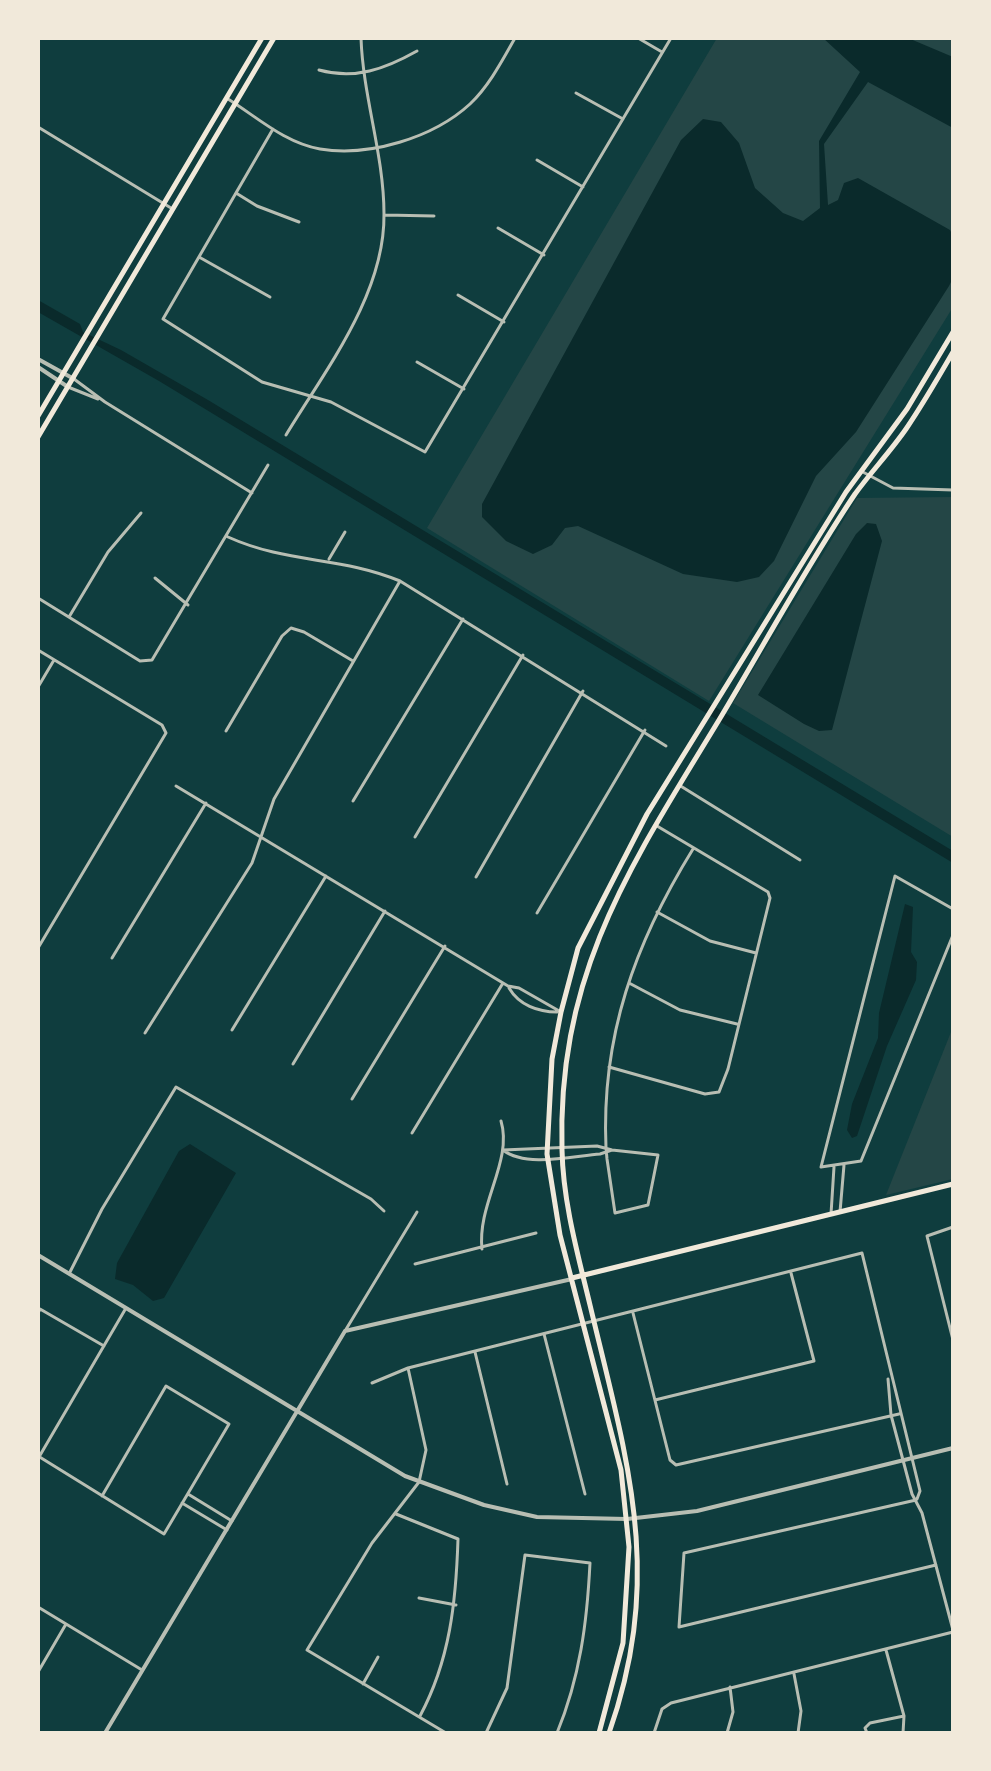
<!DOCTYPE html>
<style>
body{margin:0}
#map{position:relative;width:991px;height:1771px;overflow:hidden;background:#0f3d3e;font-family:Raleway,sans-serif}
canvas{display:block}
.frame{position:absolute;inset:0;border:40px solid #f1e9da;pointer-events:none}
</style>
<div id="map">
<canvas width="991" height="1771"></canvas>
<div class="frame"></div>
</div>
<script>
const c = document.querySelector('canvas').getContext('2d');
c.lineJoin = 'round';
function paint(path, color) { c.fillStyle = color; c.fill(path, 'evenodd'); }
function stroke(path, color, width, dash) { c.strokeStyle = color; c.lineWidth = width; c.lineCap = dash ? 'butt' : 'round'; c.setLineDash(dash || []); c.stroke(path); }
paint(new Path2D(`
 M 717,38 L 953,38 L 953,307 L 709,701 L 427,528 Z
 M 953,497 L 953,837 L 733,703 L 857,498 Z
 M 953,1027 L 953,1179 L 886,1195 Z`), '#244646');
paint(new Path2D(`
 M 823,38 L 908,38 L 953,57 L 953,128 L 868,82 L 824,144 L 828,205 L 838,200 L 844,183 L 858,178 L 950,230 L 953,236 L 953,278 L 949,286 L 856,432 L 816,476 L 774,561 L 759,577 L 737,582 L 683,574 L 578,526 L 565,528 L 552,545 L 533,554 L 506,541 L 482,517 L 482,504 L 681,140 L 703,119 L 721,122 L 739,143 L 755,188 L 783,213 L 803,221 L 820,208 L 819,141 L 860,72 Z
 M 38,300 L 80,324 L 83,332 L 121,350 L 208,400 L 953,851 L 953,863 L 159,381 L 38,312 Z
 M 867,523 L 876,524 L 882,541 L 832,730 L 819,731 L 804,724 L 758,695 L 856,534 Z
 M 905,904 L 913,907 L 911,952 L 917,962 L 916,980 L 887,1046 L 857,1136 L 852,1138 L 847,1130 L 852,1104 L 878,1038 L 879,1013 Z
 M 190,1144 L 236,1173 L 164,1298 L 153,1301 L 133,1285 L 115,1279 L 117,1263 L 179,1151 Z`), '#0a2a2b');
stroke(new Path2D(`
 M 638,38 L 662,52
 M 319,70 C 355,80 385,69 417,51
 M 576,93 L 623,119
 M 228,99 C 257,117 285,143 320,149 C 369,157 433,138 470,104 C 489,86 502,61 515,38
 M 38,127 L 171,208
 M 273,129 L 163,319 L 262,382 L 331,402 L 425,452 L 671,38
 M 537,160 L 583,187
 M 236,193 L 257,206 L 299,222
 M 385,215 L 434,216
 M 498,228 L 544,255
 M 199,257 L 270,297
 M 458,295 L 504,322
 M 417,362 L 464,389
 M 74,379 L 105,402 L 252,493
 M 68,387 L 98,399
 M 286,435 C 326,369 385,294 384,214 C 384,155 363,97 361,38
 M 861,471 L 893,488 L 953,490
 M 228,537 C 288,564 340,556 400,581 L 666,746
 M 329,559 L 345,532
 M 155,578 L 188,605
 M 38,598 L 140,661 L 152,660 L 268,465
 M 69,617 L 108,552 L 141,513
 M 38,650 L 162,725 L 166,733 L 38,948
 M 38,687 L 54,660
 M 226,731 L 282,636 L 291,628 L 304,632 L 353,661
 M 679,785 L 800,860
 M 176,786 L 508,986 L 519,988 L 561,1012
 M 353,801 L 463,619
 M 415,837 L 523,655
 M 476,877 L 583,691
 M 953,909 L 895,876 L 821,1167 L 861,1161 L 953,935
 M 657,912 L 710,941 L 756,953
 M 537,913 L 645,730
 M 112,958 L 206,803
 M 629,983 L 680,1010 L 737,1024
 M 509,988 C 519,1005 538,1012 557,1012
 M 232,1030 L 326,876
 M 145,1033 L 252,863 L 274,799 L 400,581
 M 293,1064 L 385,911
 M 609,1067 L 705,1094 L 719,1092 L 728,1069 L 770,898 L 768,892 L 657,826
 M 352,1099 L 445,946
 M 412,1133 L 503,983
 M 612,1150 L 600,1154 C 573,1156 526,1168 503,1150 L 597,1146 L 612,1150 L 658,1155 L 648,1205 L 615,1213 L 607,1159 L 606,1148 C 601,1036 635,943 693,849
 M 840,1212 L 844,1165
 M 831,1214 L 834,1167
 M 953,1227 L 927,1236 L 953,1340
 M 482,1249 C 477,1204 513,1161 501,1121
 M 415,1264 L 536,1233
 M 70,1272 L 102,1209 L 176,1087 L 371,1199 L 384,1211
 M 38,1313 L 40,1309 L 104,1346
 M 633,1313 L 670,1460 L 676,1465 L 899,1414
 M 345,1331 L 417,1212
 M 544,1334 L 585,1494
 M 475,1352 L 507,1484
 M 408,1368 L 426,1450 L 419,1482 L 372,1543 L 307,1650 L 446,1733
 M 888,1379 L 891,1415 L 912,1494 L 922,1513 L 953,1630
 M 372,1383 L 408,1368 L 862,1253 L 920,1491 L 917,1499
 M 655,1400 L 814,1361 L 791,1273
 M 38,1456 L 164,1534 L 229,1424 L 166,1386 L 102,1496
 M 39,1457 L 126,1308
 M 188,1494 L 232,1521
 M 916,1500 L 684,1553 L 679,1627 L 936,1565
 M 182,1503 L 227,1530
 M 396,1514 L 458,1539 C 456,1602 450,1660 420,1716
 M 419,1598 L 456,1605
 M 38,1607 L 142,1670
 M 886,1650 L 904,1716 L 903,1733
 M 38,1672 L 66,1624
 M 794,1674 L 801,1711 L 798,1733
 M 363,1684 L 378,1657
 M 486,1733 L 507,1688 L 525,1555 L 590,1563 C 587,1623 580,1677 557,1733
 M 654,1733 L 662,1709 L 671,1703 L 953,1632
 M 727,1733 L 733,1712 L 730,1687
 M 867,1733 L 865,1728 L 870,1723 L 904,1716`), '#b8beb3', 3);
stroke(new Path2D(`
 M 38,359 L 74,379
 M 38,367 L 68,387
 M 38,1255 L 405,1476 L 484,1505 L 537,1517 L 627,1519 L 697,1511 L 953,1448
 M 105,1733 L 345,1331 L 572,1279`), '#b8beb3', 4);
stroke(new Path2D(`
 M 572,1278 L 953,1184
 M 599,1733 L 623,1643 L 629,1547 L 621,1470 L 560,1235 L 547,1154 L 552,1059 L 561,1012 L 578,948 L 647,814 L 846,492 L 907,409 L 953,332
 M 609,1733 C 665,1574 627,1460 590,1305 C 578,1255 563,1202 562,1150 C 557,972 631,865 719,720 C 764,645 806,567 855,494 C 871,472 890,452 906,429 C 923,404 938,378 953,352`), '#f1e9da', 5);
stroke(new Path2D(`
 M 38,416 L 262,38
 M 38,437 L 274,38`), '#f1e9da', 5);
</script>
